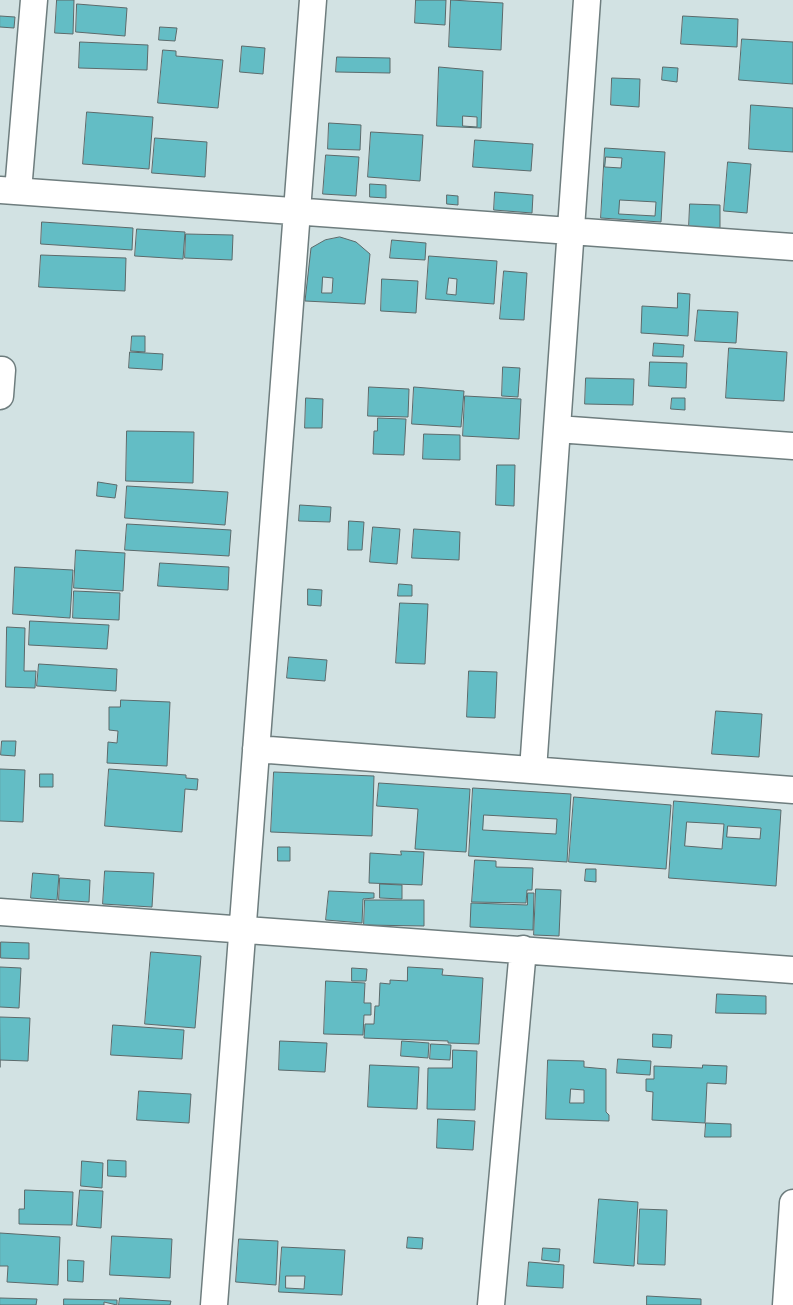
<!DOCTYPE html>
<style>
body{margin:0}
canvas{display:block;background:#d2e2e3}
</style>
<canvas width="793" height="1305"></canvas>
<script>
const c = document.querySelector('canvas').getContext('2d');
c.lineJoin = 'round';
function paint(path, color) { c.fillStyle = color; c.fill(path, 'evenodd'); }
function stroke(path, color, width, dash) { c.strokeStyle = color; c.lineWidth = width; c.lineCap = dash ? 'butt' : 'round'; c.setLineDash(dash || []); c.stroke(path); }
const building = new Path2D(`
 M 57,0 L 74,0 L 73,34 L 55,33 Z
 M 416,0 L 446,0 L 445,25 L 415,23 Z
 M 451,0 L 503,3 L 501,50 L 449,47 Z
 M 77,4 L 127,8 L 125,36 L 76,32 Z
 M 0,16 L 15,17 L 14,28 L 0,27 Z
 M 683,16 L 738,19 L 737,47 L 681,44 Z
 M 160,27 L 177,28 L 175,41 L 159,40 Z
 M 742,39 L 793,42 L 793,84 L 739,80 Z
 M 80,42 L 148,45 L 147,70 L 79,68 Z
 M 242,46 L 265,48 L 263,74 L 240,72 Z
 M 163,50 L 176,51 L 176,56 L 223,60 L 218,108 L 158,103 Z
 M 337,57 L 390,58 L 390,73 L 336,72 Z
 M 439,67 L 483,71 L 481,128 L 437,126 ZM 463,116 L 477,117 L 477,127 L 463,126 Z
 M 663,67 L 678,68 L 677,82 L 662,80 Z
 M 612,78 L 640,79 L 639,107 L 611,105 Z
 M 751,105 L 793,108 L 793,152 L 749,149 Z
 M 87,112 L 153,117 L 149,169 L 83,164 Z
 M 329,123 L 361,125 L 360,150 L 328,149 Z
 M 371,132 L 423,135 L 420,181 L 368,177 Z
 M 155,138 L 207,142 L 205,177 L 152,173 Z
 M 475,140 L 533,144 L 531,171 L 473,167 Z
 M 605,148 L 665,152 L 661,222 L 601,218 ZM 606,157 L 622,158 L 621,168 L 605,167 ZM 620,200 L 656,202 L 655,216 L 619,214 Z
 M 326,155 L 359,157 L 356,196 L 323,194 Z
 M 728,162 L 751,164 L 747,213 L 724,211 Z
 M 370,184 L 386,185 L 386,198 L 370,197 Z
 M 495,192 L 533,195 L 532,213 L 494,210 Z
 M 447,195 L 458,196 L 458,205 L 447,204 Z
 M 690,204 L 720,205 L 720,228 L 689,227 Z
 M 42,222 L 133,228 L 132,250 L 41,244 Z
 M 137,229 L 185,232 L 183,259 L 135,256 Z
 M 186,234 L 233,235 L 232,260 L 185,258 Z
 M 340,237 L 356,242 L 370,254 L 365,304 L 305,301 L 311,248 L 325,240 ZM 323,277 L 333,278 L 332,293 L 322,293 Z
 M 392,240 L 426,243 L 425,260 L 390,258 Z
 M 41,255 L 126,258 L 125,291 L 39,287 Z
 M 429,256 L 497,261 L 494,304 L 426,299 ZM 449,278 L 457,279 L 456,295 L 447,294 Z
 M 504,271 L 527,273 L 524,320 L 500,319 Z
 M 382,279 L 418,281 L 416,313 L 381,311 Z
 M 678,293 L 690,294 L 688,336 L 641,333 L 642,306 L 677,308 Z
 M 698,310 L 738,312 L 736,343 L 695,341 Z
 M 132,336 L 145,336 L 145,352 L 131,351 Z
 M 654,343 L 684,345 L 683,357 L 653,356 Z
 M 729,348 L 787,352 L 784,401 L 726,398 Z
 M 130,352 L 163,354 L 162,370 L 129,368 Z
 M 650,362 L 687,363 L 686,388 L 649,386 Z
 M 503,367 L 520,368 L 518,397 L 502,396 Z
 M 586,378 L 634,379 L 633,405 L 585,404 Z
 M 369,387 L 409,389 L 408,417 L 368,416 Z
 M 414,387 L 464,391 L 461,427 L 412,424 Z
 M 465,396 L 521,399 L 519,439 L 463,436 Z
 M 306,398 L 323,399 L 322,428 L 305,428 Z
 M 672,398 L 685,398 L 685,410 L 671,409 Z
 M 378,418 L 406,419 L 404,455 L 373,454 L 374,431 L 377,431 Z
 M 127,431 L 194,432 L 193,483 L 126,481 Z
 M 424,434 L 460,435 L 460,460 L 423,459 Z
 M 497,465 L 515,465 L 514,506 L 496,505 Z
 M 98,482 L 117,485 L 115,498 L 97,496 Z
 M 127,486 L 228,492 L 225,525 L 125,518 Z
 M 300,505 L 331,507 L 330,522 L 299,521 Z
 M 349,521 L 364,522 L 362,550 L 348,550 Z
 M 127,524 L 231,530 L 229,556 L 125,550 Z
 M 373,527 L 400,529 L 397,564 L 370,562 Z
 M 414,529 L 460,532 L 459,560 L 412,558 Z
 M 76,550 L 125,553 L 123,591 L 74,588 Z
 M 160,563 L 229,567 L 228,590 L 158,586 Z
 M 15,567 L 73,570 L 70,618 L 13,614 Z
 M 399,584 L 412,585 L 412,596 L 398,596 Z
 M 308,589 L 322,590 L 321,606 L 308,605 Z
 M 74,591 L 120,593 L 119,620 L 73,618 Z
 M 400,603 L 428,604 L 425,664 L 396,663 Z
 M 30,621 L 109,625 L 107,649 L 29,645 Z
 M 7,627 L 25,628 L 24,671 L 36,671 L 35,688 L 6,687 Z
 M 289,657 L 327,660 L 325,681 L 287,678 Z
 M 39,664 L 117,669 L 116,691 L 37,686 Z
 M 469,671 L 497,672 L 495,718 L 467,717 Z
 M 121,700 L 170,702 L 167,766 L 107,763 L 108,742 L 117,743 L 118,731 L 109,730 L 109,707 L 120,707 Z
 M 716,711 L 762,714 L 759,757 L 712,754 Z
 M 2,741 L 16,741 L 15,756 L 1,755 Z
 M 0,769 L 25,770 L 23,822 L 0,821 Z
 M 109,769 L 186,775 L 186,778 L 198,779 L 197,790 L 185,789 L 182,832 L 105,826 Z
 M 274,772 L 374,776 L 372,836 L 271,832 Z
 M 40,774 L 53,774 L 53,787 L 40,787 Z
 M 379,783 L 470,789 L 466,852 L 415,849 L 418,809 L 377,806 Z
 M 473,788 L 571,794 L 567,862 L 469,856 ZM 484,815 L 557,819 L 556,834 L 483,830 Z
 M 574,797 L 671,805 L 666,869 L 569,862 Z
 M 674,801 L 781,810 L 776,886 L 669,878 ZM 687,822 L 724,824 L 722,849 L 685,846 ZM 728,826 L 761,828 L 760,839 L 727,837 Z
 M 278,847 L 290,847 L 290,861 L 278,861 Z
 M 401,851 L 424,852 L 422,885 L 369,883 L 370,853 L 401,855 Z
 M 475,860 L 496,861 L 496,867 L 533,868 L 532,890 L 527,890 L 526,903 L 472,902 Z
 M 586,869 L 596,869 L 596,882 L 585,881 Z
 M 105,871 L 154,873 L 152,907 L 103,904 Z
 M 33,873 L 59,875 L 57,900 L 31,898 Z
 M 60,878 L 90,880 L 89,902 L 59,900 Z
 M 380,884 L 402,885 L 402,899 L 380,898 Z
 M 536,889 L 561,890 L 559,936 L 534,935 Z
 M 329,891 L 374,893 L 374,898 L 363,899 L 362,923 L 326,920 Z
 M 528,893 L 534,893 L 533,930 L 470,927 L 471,903 L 527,905 Z
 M 365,900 L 424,900 L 424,926 L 364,925 Z
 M 1,942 L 29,943 L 29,959 L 1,958 Z
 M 151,952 L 201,956 L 195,1028 L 145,1024 Z
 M 0,967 L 21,968 L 19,1008 L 0,1007 Z
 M 408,967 L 443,969 L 442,975 L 483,978 L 479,1044 L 448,1043 L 448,1041 L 364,1038 L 365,1024 L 374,1024 L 375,1006 L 379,1006 L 380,983 L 390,984 L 390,980 L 407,981 Z
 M 352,968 L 367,969 L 366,981 L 352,981 Z
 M 326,981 L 365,983 L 364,1003 L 371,1003 L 371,1015 L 364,1015 L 363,1035 L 324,1034 Z
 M 717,994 L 766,996 L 766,1014 L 716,1013 Z
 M 0,1017 L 30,1018 L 28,1061 L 0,1060 L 0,1067 Z
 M 113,1025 L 184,1030 L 182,1059 L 111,1055 Z
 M 653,1034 L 672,1035 L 671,1048 L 653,1047 Z
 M 280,1041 L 327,1043 L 325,1072 L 279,1070 Z
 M 402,1041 L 429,1043 L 428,1058 L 401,1056 Z
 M 431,1044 L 451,1045 L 450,1060 L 430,1059 Z
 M 453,1050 L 477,1051 L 475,1110 L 427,1109 L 428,1068 L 452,1068 Z
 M 618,1059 L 651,1061 L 650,1075 L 617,1073 Z
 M 548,1060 L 584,1061 L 584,1067 L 606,1069 L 606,1112 L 609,1115 L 609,1121 L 546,1119 ZM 571,1089 L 584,1090 L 584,1103 L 570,1103 Z
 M 370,1065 L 419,1067 L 417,1109 L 368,1107 Z
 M 703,1065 L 727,1066 L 726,1084 L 707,1083 L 705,1123 L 652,1120 L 653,1092 L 646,1091 L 646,1079 L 654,1079 L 654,1066 L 702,1068 Z
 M 139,1091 L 191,1094 L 189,1123 L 137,1120 Z
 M 438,1119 L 475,1121 L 473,1150 L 437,1148 Z
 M 706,1123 L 731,1124 L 731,1137 L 705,1137 Z
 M 108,1160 L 126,1161 L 126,1177 L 108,1176 Z
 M 82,1161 L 103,1163 L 102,1188 L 81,1186 Z
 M 25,1190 L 73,1192 L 72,1225 L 19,1224 L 19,1209 L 24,1209 Z
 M 80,1190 L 103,1191 L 101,1228 L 77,1226 Z
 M 599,1199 L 638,1202 L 634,1266 L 594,1263 Z
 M 640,1209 L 667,1210 L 665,1265 L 638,1264 Z
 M 0,1233 L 60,1237 L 58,1285 L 7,1282 L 8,1266 L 0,1266 Z
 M 112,1236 L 172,1239 L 170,1278 L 110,1275 Z
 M 408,1237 L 423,1238 L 422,1249 L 407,1248 Z
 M 239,1239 L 278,1241 L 276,1285 L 236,1282 Z
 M 282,1247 L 345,1250 L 342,1295 L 279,1292 ZM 286,1276 L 305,1276 L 304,1289 L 286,1288 Z
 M 543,1248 L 560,1249 L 559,1262 L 542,1260 Z
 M 68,1260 L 84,1261 L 83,1282 L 68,1281 Z
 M 529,1262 L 564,1265 L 563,1288 L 527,1286 Z
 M 647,1296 L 701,1299 L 701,1305 L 647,1305 Z
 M 0,1298 L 37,1299 L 36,1305 L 0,1305 Z
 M 120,1298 L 171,1301 L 170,1305 L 119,1305 Z
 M 64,1299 L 117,1300 L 117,1305 L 104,1302 L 104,1305 L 64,1305 Z`);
paint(building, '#63bdc5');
stroke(building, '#5c6a6b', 1);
const street = new Path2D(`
 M 0,190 L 793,247
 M 18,191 L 34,0
 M 0,370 L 2,370 L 0,396
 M 557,429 L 793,446
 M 256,749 L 793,790
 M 533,770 L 587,0
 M 0,912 L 793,970
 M 214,1305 L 313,0
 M 491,1305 L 523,949
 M 786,1305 L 793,1203`);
stroke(street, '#6e7d7e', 29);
stroke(street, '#fff', 26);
</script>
